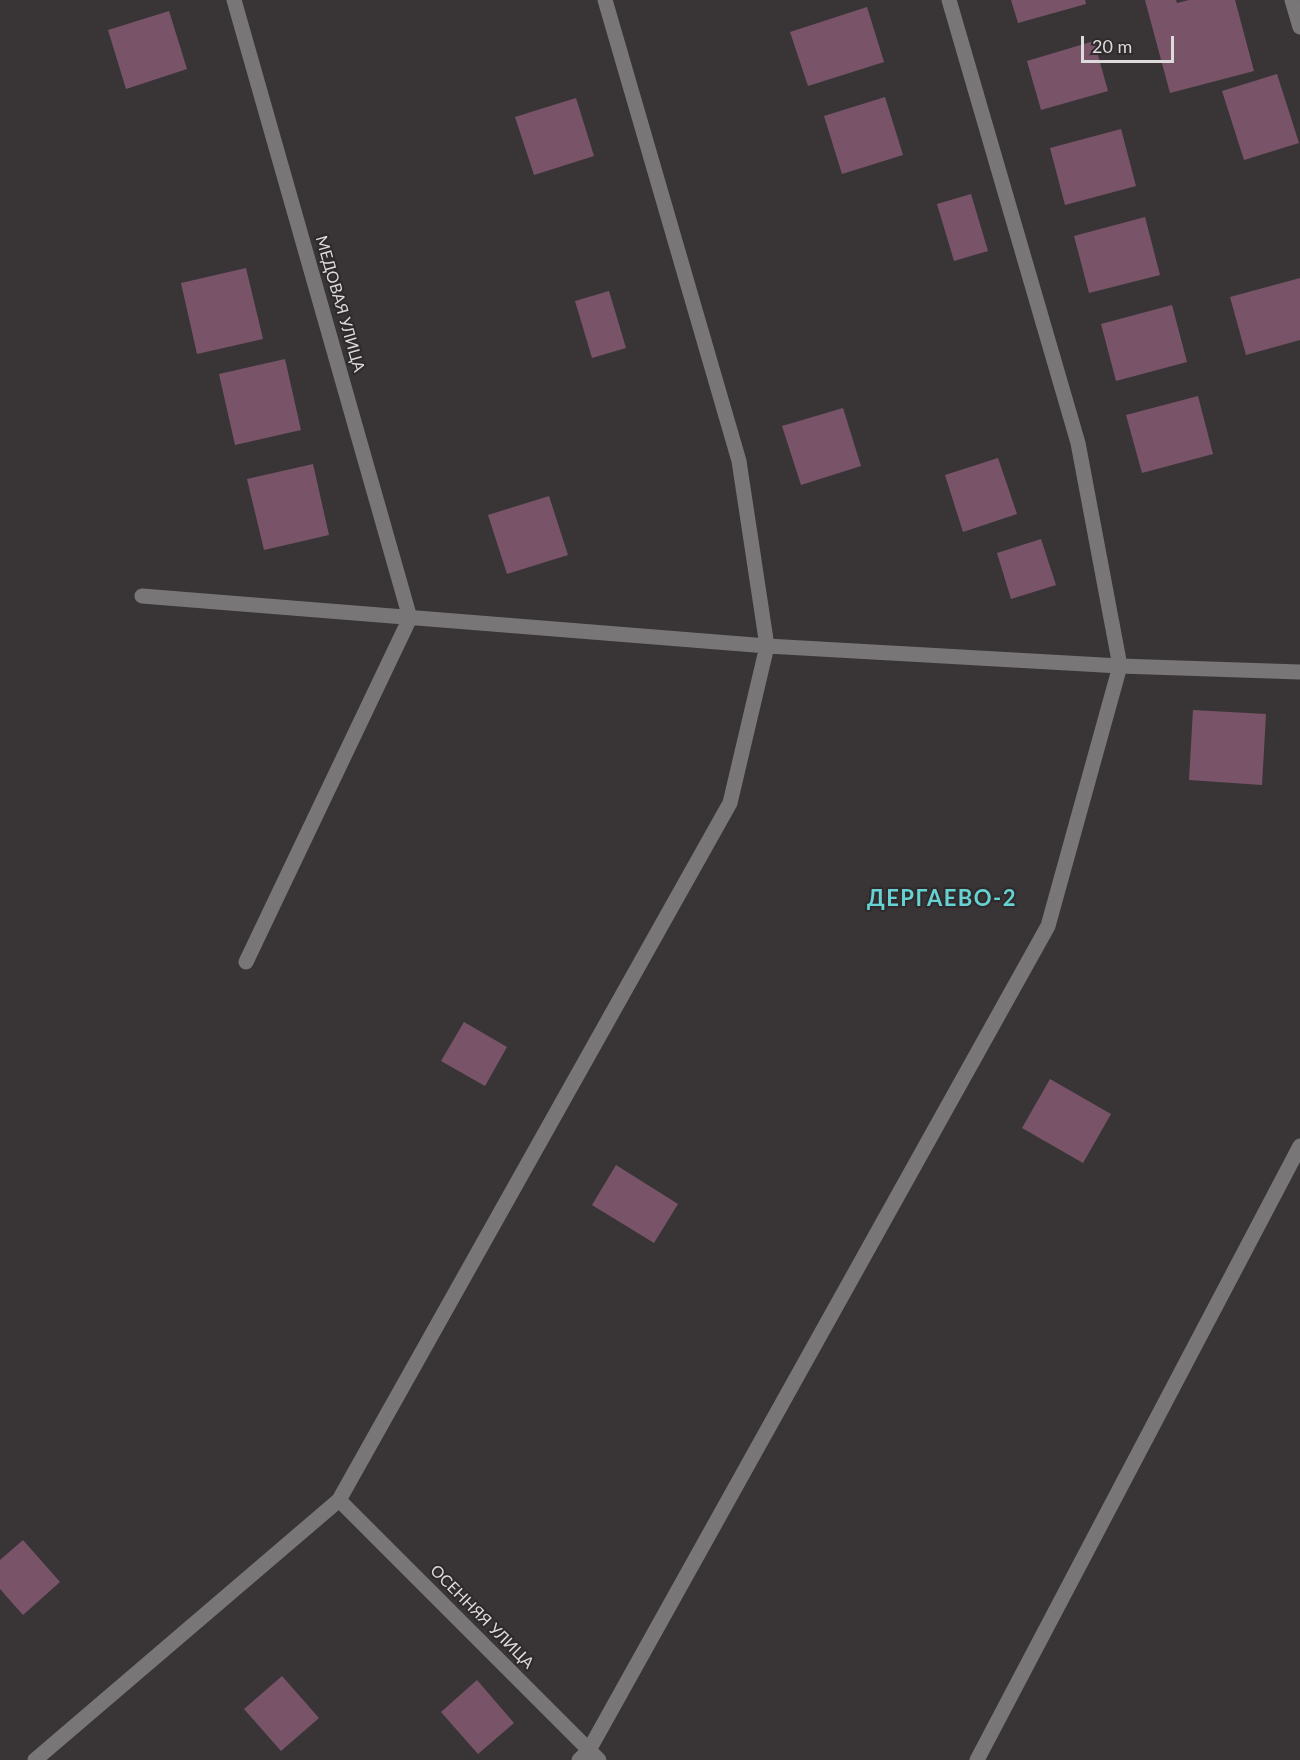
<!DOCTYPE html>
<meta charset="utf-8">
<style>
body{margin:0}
#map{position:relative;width:1300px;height:1760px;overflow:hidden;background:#393537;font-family:Lato,sans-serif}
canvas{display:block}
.scale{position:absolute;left:1081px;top:36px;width:93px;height:27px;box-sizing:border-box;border:3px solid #dddadc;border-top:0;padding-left:8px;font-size:18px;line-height:21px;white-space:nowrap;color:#dddadc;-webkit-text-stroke:4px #2f2b2d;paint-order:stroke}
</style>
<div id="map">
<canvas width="1300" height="1760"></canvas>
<div class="scale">20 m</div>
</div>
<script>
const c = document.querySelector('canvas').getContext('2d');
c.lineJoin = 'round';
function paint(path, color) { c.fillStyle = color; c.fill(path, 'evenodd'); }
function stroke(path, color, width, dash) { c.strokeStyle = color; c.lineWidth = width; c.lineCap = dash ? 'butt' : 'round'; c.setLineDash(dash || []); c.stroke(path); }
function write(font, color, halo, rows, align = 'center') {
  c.font = font + ' Lato,sans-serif'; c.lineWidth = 4.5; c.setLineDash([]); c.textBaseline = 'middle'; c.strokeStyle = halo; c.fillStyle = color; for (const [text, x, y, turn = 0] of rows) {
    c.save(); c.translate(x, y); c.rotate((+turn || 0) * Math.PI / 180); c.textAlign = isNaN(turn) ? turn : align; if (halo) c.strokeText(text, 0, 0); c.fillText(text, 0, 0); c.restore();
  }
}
paint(new Path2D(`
 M 1011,0 L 1085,0 L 1086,4 L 1018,23 Z
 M 1145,0 L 1176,0 L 1177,3 L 1189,0 L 1235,0 L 1254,71 L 1170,93 Z
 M 867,7 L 884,62 L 808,86 L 790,32 Z
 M 169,11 L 187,69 L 126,89 L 108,30 Z
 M 1094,41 L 1108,91 L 1041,110 L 1027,61 Z
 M 1277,74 L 1299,143 L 1244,160 L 1222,91 Z
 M 885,97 L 903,155 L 842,174 L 824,116 Z
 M 576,98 L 594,156 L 534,175 L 515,117 Z
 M 1121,129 L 1136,186 L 1065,205 L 1050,148 Z
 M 971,194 L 988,251 L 954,261 L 937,204 Z
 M 1145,217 L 1160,275 L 1089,293 L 1074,236 Z
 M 246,268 L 263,339 L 197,354 L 181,283 Z
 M 1300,278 L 1300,340 L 1246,355 L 1230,297 Z
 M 609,291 L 626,348 L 592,358 L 575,301 Z
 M 1172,305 L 1187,362 L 1116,381 L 1101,324 Z
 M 285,359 L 301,430 L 235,445 L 219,374 Z
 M 1198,396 L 1213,454 L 1142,473 L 1126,415 Z
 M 843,408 L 861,466 L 801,485 L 782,426 Z
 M 998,458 L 1017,514 L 963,532 L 945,475 Z
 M 313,464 L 329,535 L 264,550 L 247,479 Z
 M 549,496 L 568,555 L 507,574 L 488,515 Z
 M 1041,539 L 1056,585 L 1011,599 L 997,553 Z
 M 1193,710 L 1266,714 L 1262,785 L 1189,780 Z
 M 464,1022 L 507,1047 L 485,1086 L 441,1061 Z
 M 1050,1079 L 1111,1114 L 1083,1163 L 1022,1128 Z
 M 616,1165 L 678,1204 L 654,1243 L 592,1205 Z
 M 23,1540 L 60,1582 L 23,1615 L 0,1589 L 0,1560 Z
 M 282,1676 L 319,1718 L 281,1751 L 244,1709 Z
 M 477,1680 L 514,1723 L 478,1754 L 441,1712 Z`), '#795469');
stroke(new Path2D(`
 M 234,0 L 410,618 L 246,962
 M 1292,0 L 1300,27
 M 142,596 L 767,646 L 1120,666 L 1300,672
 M 339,1500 L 599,1760
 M 35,1760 L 339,1500 L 730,803 L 767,646 L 739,461 L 605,0
 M 579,1760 L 589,1750 L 1048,926 L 1120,666 L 1078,443 L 949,0
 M 977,1760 L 1300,1146`), '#787677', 15);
write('16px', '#dddadc', '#2f2b2d', [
 ["МЕДОВАЯ УЛИЦА",340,304,74],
 ["ОСЕННЯЯ УЛИЦА",482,1617,45]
]);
c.letterSpacing = '1.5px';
write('bold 22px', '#66d2d1', '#2f2b2d', [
 ["ДЕРГАЕВО-2",942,899]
]);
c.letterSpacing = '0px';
</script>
